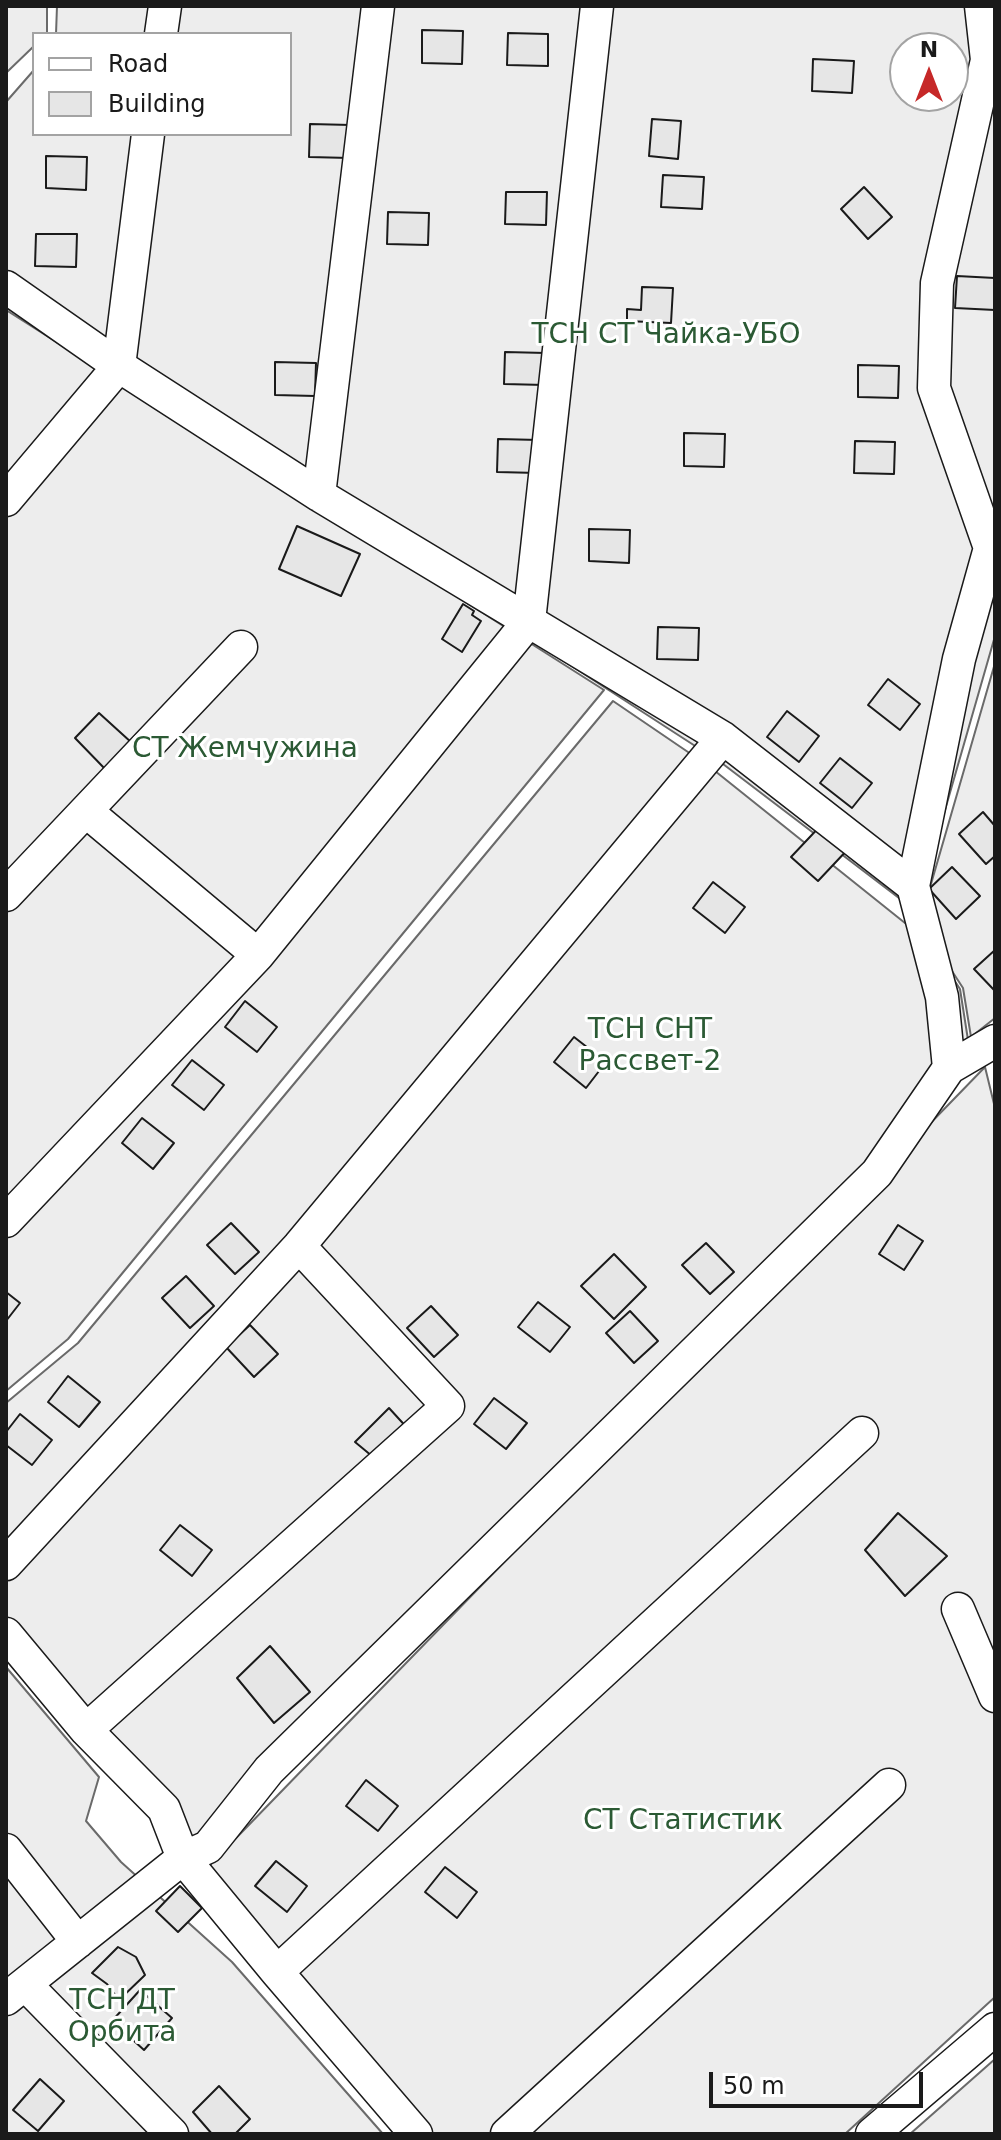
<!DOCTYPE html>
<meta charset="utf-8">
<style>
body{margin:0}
#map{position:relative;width:1001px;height:2140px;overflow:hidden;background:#fff;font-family:"DejaVu Sans",sans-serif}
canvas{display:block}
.frame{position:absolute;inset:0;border:8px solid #1a1a1a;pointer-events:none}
.legend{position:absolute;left:32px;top:32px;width:260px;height:104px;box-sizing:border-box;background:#fff;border:2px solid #a3a3a3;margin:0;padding:10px 14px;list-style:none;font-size:24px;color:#1a1a1a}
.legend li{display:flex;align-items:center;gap:16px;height:40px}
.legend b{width:40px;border:2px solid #a3a3a3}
.north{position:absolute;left:889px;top:32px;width:80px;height:80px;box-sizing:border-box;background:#fff;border:2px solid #a3a3a3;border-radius:50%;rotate:0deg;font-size:22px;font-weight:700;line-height:32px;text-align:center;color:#1a1a1a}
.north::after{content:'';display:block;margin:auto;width:28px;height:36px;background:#c62828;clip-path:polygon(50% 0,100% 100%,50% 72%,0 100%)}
.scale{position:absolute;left:709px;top:2072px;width:214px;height:36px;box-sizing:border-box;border:4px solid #1a1a1a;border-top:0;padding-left:10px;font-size:24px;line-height:28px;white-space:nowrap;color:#1a1a1a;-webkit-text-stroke:6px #fff;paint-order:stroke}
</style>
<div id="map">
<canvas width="1001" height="2140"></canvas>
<div class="frame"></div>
<ul class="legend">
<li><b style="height:10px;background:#fff"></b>Road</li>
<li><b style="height:22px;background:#e6e6e6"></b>Building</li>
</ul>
<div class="north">N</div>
<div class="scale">50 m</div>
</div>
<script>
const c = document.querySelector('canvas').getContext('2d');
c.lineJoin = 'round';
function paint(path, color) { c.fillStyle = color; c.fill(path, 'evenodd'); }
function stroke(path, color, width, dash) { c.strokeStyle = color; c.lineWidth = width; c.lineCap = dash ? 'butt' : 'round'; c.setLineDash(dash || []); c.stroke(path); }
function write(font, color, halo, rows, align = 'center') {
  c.font = font + ' "DejaVu Sans",sans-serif'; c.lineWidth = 6; c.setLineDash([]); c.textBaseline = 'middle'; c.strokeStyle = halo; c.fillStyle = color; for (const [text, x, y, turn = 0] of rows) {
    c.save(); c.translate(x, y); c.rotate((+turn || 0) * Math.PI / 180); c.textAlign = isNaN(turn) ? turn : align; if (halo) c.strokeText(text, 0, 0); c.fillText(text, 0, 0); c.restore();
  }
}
const built = new Path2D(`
 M 6,6 L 47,6 L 47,34 L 34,34 L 34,46 L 6,73 Z
 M 57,6 L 995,6 L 995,636 L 916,911 L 723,764 L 6,300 L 6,102 L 34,70 L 34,134 L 290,134 L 290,34 L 56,34 ZM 905,48 L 953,48 L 953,96 L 905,96 Z
 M 6,310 L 604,690 L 68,1339 L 6,1391 Z
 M 995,663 L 995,1018 L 971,1037 L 963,988 L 920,922 Z
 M 613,701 L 710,767 L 930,943 L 960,989 L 971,1059 L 188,1856 L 6,1628 L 6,1403 L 78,1343 Z
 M 985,1067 L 995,1108 L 995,1997 L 845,2134 L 433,2134 L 207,1868 Z
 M 6,1667 L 99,1777 L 86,1821 L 121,1862 L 232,1962 L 383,2134 L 6,2134 Z
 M 995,2059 L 995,2134 L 910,2134 Z`);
paint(built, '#ededed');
stroke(built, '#6a6a6a', 2);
const building = new Path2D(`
 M 422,30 L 463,31 L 462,64 L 422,63 Z
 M 508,33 L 548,34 L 548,66 L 507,65 Z
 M 813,59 L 854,61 L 852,93 L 812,91 Z
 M 652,119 L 681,121 L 678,159 L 649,156 Z
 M 310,124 L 351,125 L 350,158 L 309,157 Z
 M 46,156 L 87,157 L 86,190 L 46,188 Z
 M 663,175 L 704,177 L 702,209 L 661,207 Z
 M 864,187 L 892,217 L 868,239 L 841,209 Z
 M 506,192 L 547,192 L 546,225 L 505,224 Z
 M 388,212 L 429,213 L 428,245 L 387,244 Z
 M 36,234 L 77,234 L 76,267 L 35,266 Z
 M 957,276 L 995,278 L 995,310 L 955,308 Z
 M 642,287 L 673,288 L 671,323 L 627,321 L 627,309 L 641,310 Z
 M 505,352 L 546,353 L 545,385 L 504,384 Z
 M 275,362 L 316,363 L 315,396 L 275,395 Z
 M 858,365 L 899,366 L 898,398 L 858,397 Z
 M 684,433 L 725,434 L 724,467 L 684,466 Z
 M 498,439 L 539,440 L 538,473 L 497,472 Z
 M 855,441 L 895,442 L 894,474 L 854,473 Z
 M 297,526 L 360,554 L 341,596 L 279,569 Z
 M 589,529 L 630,530 L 629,563 L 589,561 Z
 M 463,604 L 474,611 L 472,615 L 481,621 L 462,652 L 442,639 Z
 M 658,627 L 699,628 L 698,660 L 657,659 Z
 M 888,679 L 920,704 L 900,730 L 868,705 Z
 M 787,711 L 819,736 L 799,762 L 767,737 Z
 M 99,713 L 132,743 L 107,771 L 75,738 Z
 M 840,758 L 872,783 L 852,808 L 820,783 Z
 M 983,812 L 995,826 L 995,856 L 986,864 L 959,834 Z
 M 824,822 L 850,847 L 818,881 L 791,857 Z
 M 952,867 L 980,896 L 956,919 L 929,889 Z
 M 713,882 L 745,907 L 725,933 L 693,908 Z
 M 995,950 L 995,991 L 974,969 Z
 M 245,1001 L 277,1027 L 257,1052 L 225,1027 Z
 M 574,1037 L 606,1062 L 586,1088 L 554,1062 Z
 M 192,1060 L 224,1085 L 204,1110 L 172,1085 Z
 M 142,1118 L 174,1143 L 153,1169 L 122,1143 Z
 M 231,1223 L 259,1252 L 235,1274 L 207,1245 Z
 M 898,1225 L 923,1241 L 904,1270 L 879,1254 Z
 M 706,1243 L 734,1272 L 710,1294 L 682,1265 Z
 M 614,1254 L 646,1287 L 614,1319 L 581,1286 Z
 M 186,1276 L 214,1306 L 190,1328 L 162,1298 Z
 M 6,1292 L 20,1303 L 6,1321 Z
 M 538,1302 L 570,1327 L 550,1352 L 518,1327 Z
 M 431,1306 L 458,1335 L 434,1357 L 407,1328 Z
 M 630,1311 L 658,1341 L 634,1363 L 606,1333 Z
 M 250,1325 L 278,1354 L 254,1377 L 226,1347 Z
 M 68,1376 L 100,1402 L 79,1427 L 48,1402 Z
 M 494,1398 L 527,1423 L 506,1449 L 474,1424 Z
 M 389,1408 L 410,1431 L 378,1461 L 355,1442 Z
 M 20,1414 L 52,1440 L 32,1465 L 6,1445 L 6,1432 Z
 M 898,1513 L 947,1556 L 905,1596 L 865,1550 Z
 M 180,1525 L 212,1550 L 192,1576 L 160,1550 Z
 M 270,1646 L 310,1692 L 274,1723 L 237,1678 Z
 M 366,1780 L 398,1806 L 378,1831 L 346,1806 Z
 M 276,1861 L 307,1886 L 287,1912 L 255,1886 Z
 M 445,1867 L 477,1892 L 457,1918 L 425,1892 Z
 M 180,1886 L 202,1908 L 178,1932 L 156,1911 Z
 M 118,1947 L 136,1957 L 145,1975 L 119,2000 L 107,1984 L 92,1973 Z
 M 140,1990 L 172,2018 L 144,2050 L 112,2021 Z
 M 40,2079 L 64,2101 L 38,2131 L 13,2110 Z
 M 219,2086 L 250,2119 L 235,2134 L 212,2134 L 193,2112 Z`);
paint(building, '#e6e6e6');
stroke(building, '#1a1a1a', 2);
const minor = new Path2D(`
 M 161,34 L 165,6
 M 6,287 L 119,366 L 319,495 L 723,738 L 913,886
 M 319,495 L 378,6
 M 6,500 L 119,366 L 148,134
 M 86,811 L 258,955
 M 6,895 L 241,647
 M 949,1068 L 995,1041
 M 6,1221 L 258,955 L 529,621 L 597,6
 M 6,1564 L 299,1246 L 723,738
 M 958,1609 L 995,1696
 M 6,1634 L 86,1730 L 164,1809 L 183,1858 L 277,1972 L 416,2134
 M 86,1730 L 448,1406 L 299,1246
 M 6,1850 L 78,1942
 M 277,1972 L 862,1433
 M 25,1984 L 172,2134
 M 6,1999 L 183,1858 L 208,1847 L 269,1770 L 877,1173 L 949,1068 L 942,997 L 913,886 L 959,659 L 990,548 L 934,388 L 937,283 L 987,60 L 981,6
 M 507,2134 L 889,1785
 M 872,2134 L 995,2029`);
stroke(minor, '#1a1a1a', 35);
stroke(minor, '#fff', 32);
write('28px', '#2b5a34', '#fff', [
 ["ТСН СТ Чайка-УБО",666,336],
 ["СТ Жемчужина",245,750],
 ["ТСН СНТ",650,1031],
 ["Рассвет-2",650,1063],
 ["СТ Статистик",683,1822],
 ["ТСН ДТ",122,2002],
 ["Орбита",122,2034]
]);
</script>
